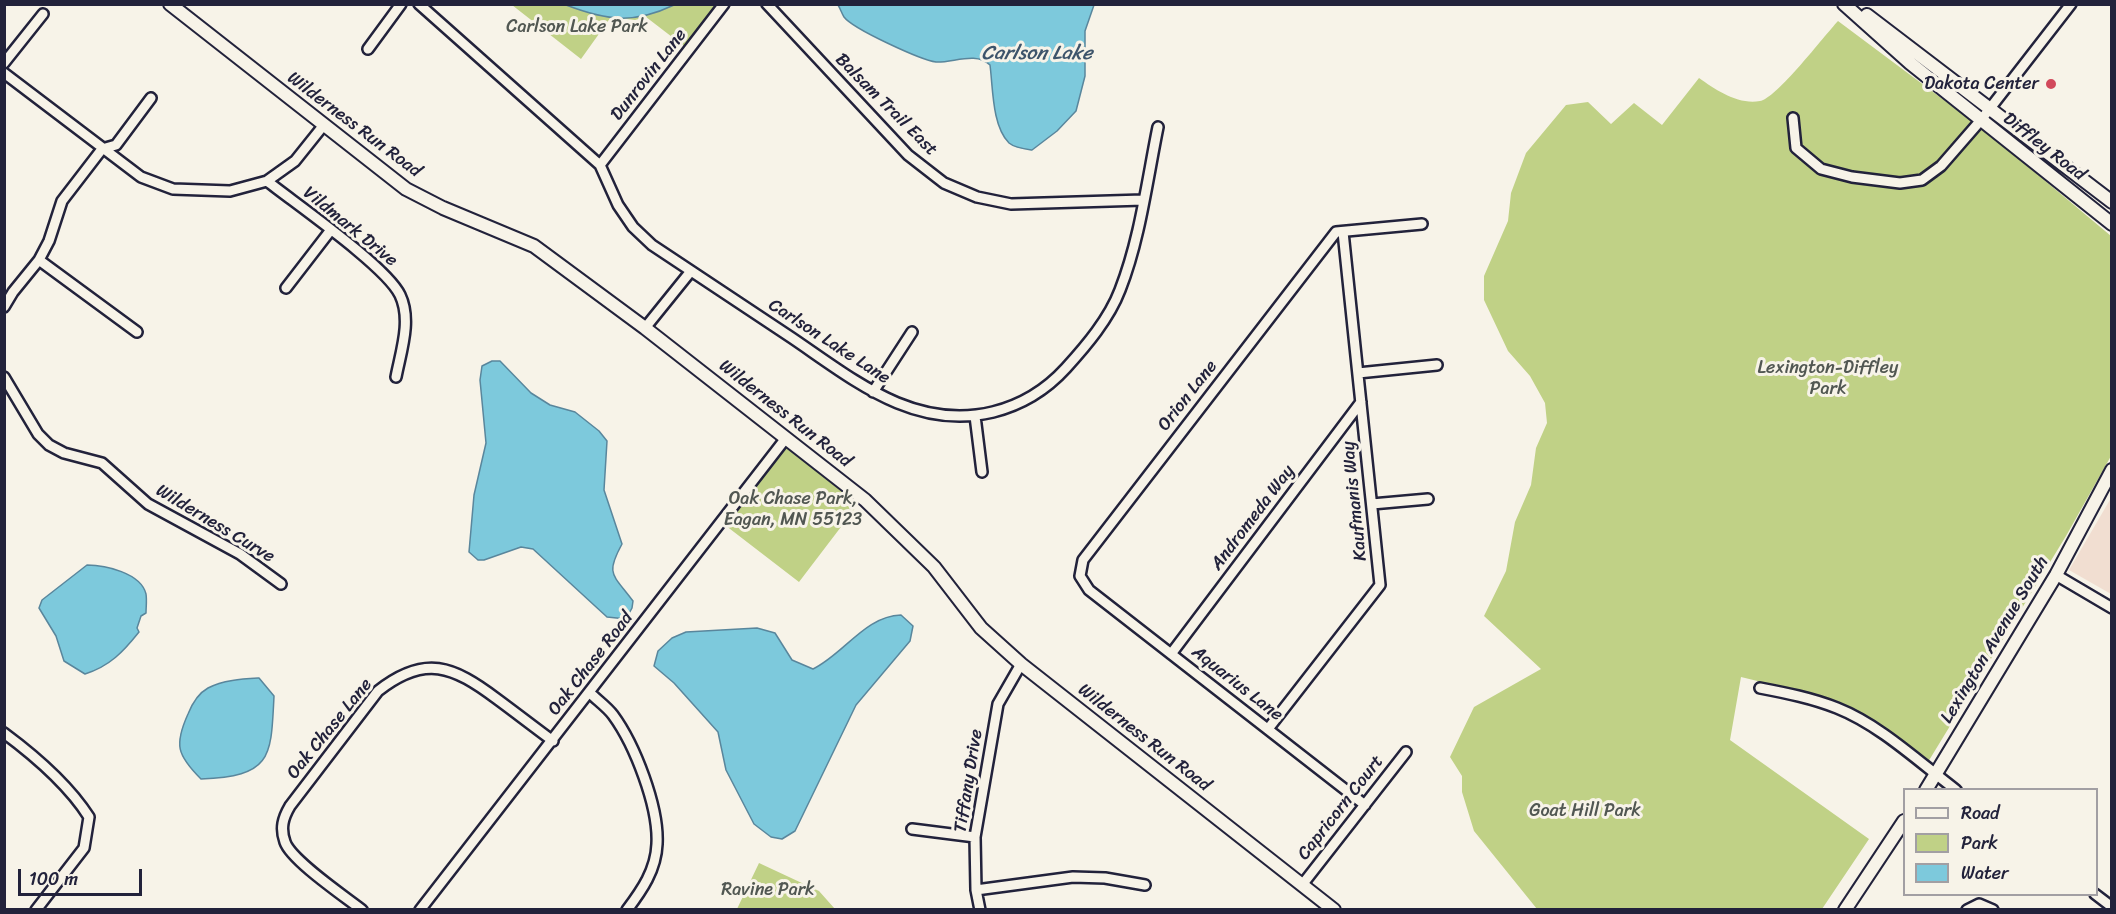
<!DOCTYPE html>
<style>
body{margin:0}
#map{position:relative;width:2116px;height:914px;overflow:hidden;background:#f7f3e8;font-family:Sriracha,sans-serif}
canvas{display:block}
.frame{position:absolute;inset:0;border:6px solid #22223b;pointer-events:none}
.legend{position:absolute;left:1903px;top:788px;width:195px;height:108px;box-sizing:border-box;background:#f7f3e8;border:2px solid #a29fa3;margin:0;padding:8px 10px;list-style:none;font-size:18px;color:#22223b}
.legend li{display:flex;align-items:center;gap:12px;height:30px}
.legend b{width:30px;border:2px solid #a29fa3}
.scale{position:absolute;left:18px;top:869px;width:124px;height:27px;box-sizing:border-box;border:3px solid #22223b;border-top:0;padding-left:8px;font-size:18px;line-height:21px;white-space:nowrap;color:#22223b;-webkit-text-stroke:4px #f7f3e8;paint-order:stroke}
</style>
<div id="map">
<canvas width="2116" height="914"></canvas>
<div class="frame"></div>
<ul class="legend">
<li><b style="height:8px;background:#f7f3e8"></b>Road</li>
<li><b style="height:16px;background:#c0d186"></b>Park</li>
<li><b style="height:16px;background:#7dc9dc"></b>Water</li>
</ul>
<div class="scale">100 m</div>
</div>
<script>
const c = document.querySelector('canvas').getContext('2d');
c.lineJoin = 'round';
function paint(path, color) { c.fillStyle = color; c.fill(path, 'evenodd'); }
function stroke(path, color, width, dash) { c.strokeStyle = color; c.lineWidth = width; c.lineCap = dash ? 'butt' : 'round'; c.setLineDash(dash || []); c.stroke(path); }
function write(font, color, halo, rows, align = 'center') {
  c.font = font + ' Sriracha,sans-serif'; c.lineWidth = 6; c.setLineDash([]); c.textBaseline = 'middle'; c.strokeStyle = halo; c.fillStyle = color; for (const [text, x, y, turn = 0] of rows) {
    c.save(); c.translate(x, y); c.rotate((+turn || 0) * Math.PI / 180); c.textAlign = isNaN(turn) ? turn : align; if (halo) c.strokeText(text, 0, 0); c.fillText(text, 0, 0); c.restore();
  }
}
paint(new Path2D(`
 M 2111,498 L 2111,594 L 2069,570 Z`), '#f1ded1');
paint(new Path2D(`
 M 512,5 L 724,5 L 689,50 L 646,17 L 635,20 L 611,17 L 581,59 Z
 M 1838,21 L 1988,133 L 2111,236 L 2111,456 L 2066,536 L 1928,762 L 1859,714 L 1815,695 L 1741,677 L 1730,740 L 1869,839 L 1822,909 L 1537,909 L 1474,831 L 1462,792 L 1462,776 L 1450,757 L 1474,707 L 1541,669 L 1484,616 L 1506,571 L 1515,522 L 1531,485 L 1536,448 L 1547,423 L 1545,403 L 1530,376 L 1508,351 L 1484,300 L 1484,276 L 1508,221 L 1511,193 L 1526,153 L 1566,105 L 1588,102 L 1611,124 L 1634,103 L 1662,125 L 1699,78 C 1716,90 1738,105 1760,101 C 1776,99 1824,36 1838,21 Z
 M 786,438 L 863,498 L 799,582 L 721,522 Z
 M 759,863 L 819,891 L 835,909 L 737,909 Z`), '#c0d186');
const water = new Path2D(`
 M 566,5 L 674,4 L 674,5 C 634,24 608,21 566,5 Z
 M 838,5 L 1094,5 L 1085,31 L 1085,76 L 1076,111 L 1057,131 L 1032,150 C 1024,149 1015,148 1009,143 C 992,126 993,88 990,65 C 976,51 953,63 936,62 C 921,60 853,29 844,17 C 842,14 840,8 838,5 Z
 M 492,361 L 500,361 L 531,393 L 550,405 L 575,412 L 599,431 L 607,441 L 604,490 L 622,544 C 605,575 613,574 633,601 L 632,608 L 626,619 L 607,617 L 533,549 L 521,547 L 484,560 L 478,560 L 469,552 L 474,495 L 486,443 L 480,380 L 482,366 Z
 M 87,565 C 105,565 141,573 146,594 C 147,600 146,607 146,613 L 141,616 L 137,628 L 139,632 C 123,652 110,666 85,674 L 64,661 L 56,636 L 39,608 L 42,600 Z
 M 901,615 L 913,626 L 910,641 L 856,705 L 795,831 L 782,839 L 771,837 L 754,824 L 726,770 L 718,732 L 674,683 L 654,666 L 658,651 L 672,638 L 686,632 L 757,628 L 775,633 L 792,660 L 813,669 C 844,654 865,616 901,615 Z
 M 259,678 L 274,696 C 271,758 272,776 201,779 C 177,755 174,745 188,714 C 192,704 199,693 208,688 C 223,680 242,679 259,678 Z`);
paint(water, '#7dc9dc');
stroke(water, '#59869c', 1.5);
const street = new Path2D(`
 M 419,4 L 600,165 L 618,205 L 633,227 L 652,245 C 699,276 745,307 792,338 C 854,380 914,431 993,412 C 1021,405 1046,390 1066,368 C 1086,346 1109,319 1120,290 C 1140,239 1147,181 1158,127
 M 767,4 L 908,155 L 944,183 L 977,197 L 1011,204 L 1143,200
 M 368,49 L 401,4
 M 4,63 L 43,14
 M 4,73 L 141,177 L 173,189 L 230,191 L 267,181 L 295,161 L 323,126
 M 1793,118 L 1796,148 L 1821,169 L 1852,177 L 1900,183 L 1922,180 L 1941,166 L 1981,120 L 2071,4
 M 600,165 L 724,4
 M 267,181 C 296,204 386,266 400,295 C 412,320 401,351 396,377
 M 39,260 L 137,332
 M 286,288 L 330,231
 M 4,307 L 13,292 L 39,260 L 49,241 L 62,201 L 102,149 L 116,145 L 151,98
 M 645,328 L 691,271
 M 1358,373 L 1437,365
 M 4,377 L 38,434 L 49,445 L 64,453 L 102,463 L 148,504 L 240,554 L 281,584
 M 873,392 L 912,332
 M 975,416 L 982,472
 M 1372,504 L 1428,499
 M 2056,575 L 2112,608
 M 1171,654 L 1361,402
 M 1760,688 C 1786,693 1812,698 1837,708 C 1880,725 1919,762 1956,790
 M 590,693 C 597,700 607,707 613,715 C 635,745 659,807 657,844 C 656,870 642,890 627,910
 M 1268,729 L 1380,585 L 1343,232
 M 4,733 C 35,756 68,784 89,817 L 84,848 L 36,910
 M 1365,805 L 1089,590 L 1080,576 L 1083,560 L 1336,232 L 1422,224
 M 912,829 L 975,837
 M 1302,885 L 1406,752
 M 976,890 L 1073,877 L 1105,878 L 1145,885
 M 2095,894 L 2112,907
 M 362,910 C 344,896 291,860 285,842 C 280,828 283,818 290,806 L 378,691 C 425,654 453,666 497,699 C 516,713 534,727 553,741
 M 420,910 L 786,438
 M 980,910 L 976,890 L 975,837 L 998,704 L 1021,664
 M 1967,910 L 1979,904 L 1993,910`);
const secondary = new Path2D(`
 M 170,4 L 406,189 L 443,208 L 534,246 L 645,328 L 865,500 L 934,567 L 981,628 L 1021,664 L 1334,910
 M 1844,4 L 1910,63 L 2112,224
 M 1867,15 L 2112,202
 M 1926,790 L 2056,575 L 2112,470
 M 1845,910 L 1904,821`);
stroke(street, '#22223b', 14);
stroke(secondary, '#22223b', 16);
stroke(street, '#f7f3e8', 9);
stroke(secondary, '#f7f3e8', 12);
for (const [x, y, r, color] of [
 [2051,84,6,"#d1495b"]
]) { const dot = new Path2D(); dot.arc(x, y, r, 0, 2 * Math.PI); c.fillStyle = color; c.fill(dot); stroke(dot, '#f7f3e8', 2); }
write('18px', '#515752', '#f7f3e8', [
 ["Carlson Lake Park",577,27],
 ["Lexington-Diffley",1828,368],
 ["Park",1828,389],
 ["Oak Chase Park,",793,499],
 ["Eagan, MN 55123",793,520],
 ["Goat Hill Park",1585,811],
 ["Ravine Park",768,890]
]);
write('18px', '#22223b', '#f7f3e8', [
 ["Dunrovin Lane",649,75,-52],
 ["Balsam Trail East",886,105,45],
 ["Wilderness Run Road",354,125,37],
 ["Diffley Road",2044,147,38],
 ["Vildmark Drive",350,227,39],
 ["Carlson Lake Lane",829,342,33],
 ["Orion Lane",1188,396,-52],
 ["Wilderness Run Road",785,414,38],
 ["Kaufmanis Way",1355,501,-96],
 ["Andromeda Way",1253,518,-53],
 ["Wilderness Curve",215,524,31],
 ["Lexington Avenue South",1995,640,-59],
 ["Oak Chase Road",591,664,-52],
 ["Aquarius Lane",1237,684,38],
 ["Oak Chase Lane",330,729,-51],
 ["Wilderness Run Road",1144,738,38],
 ["Tiffany Drive",969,781,-81],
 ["Capricorn Court",1341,808,-52]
]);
write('18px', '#22223b', '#f7f3e8', [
 ["Dakota Center",2039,84]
], 'right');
write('italic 20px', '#3d546b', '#f7f3e8', [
 ["Carlson Lake",1037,54]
]);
</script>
